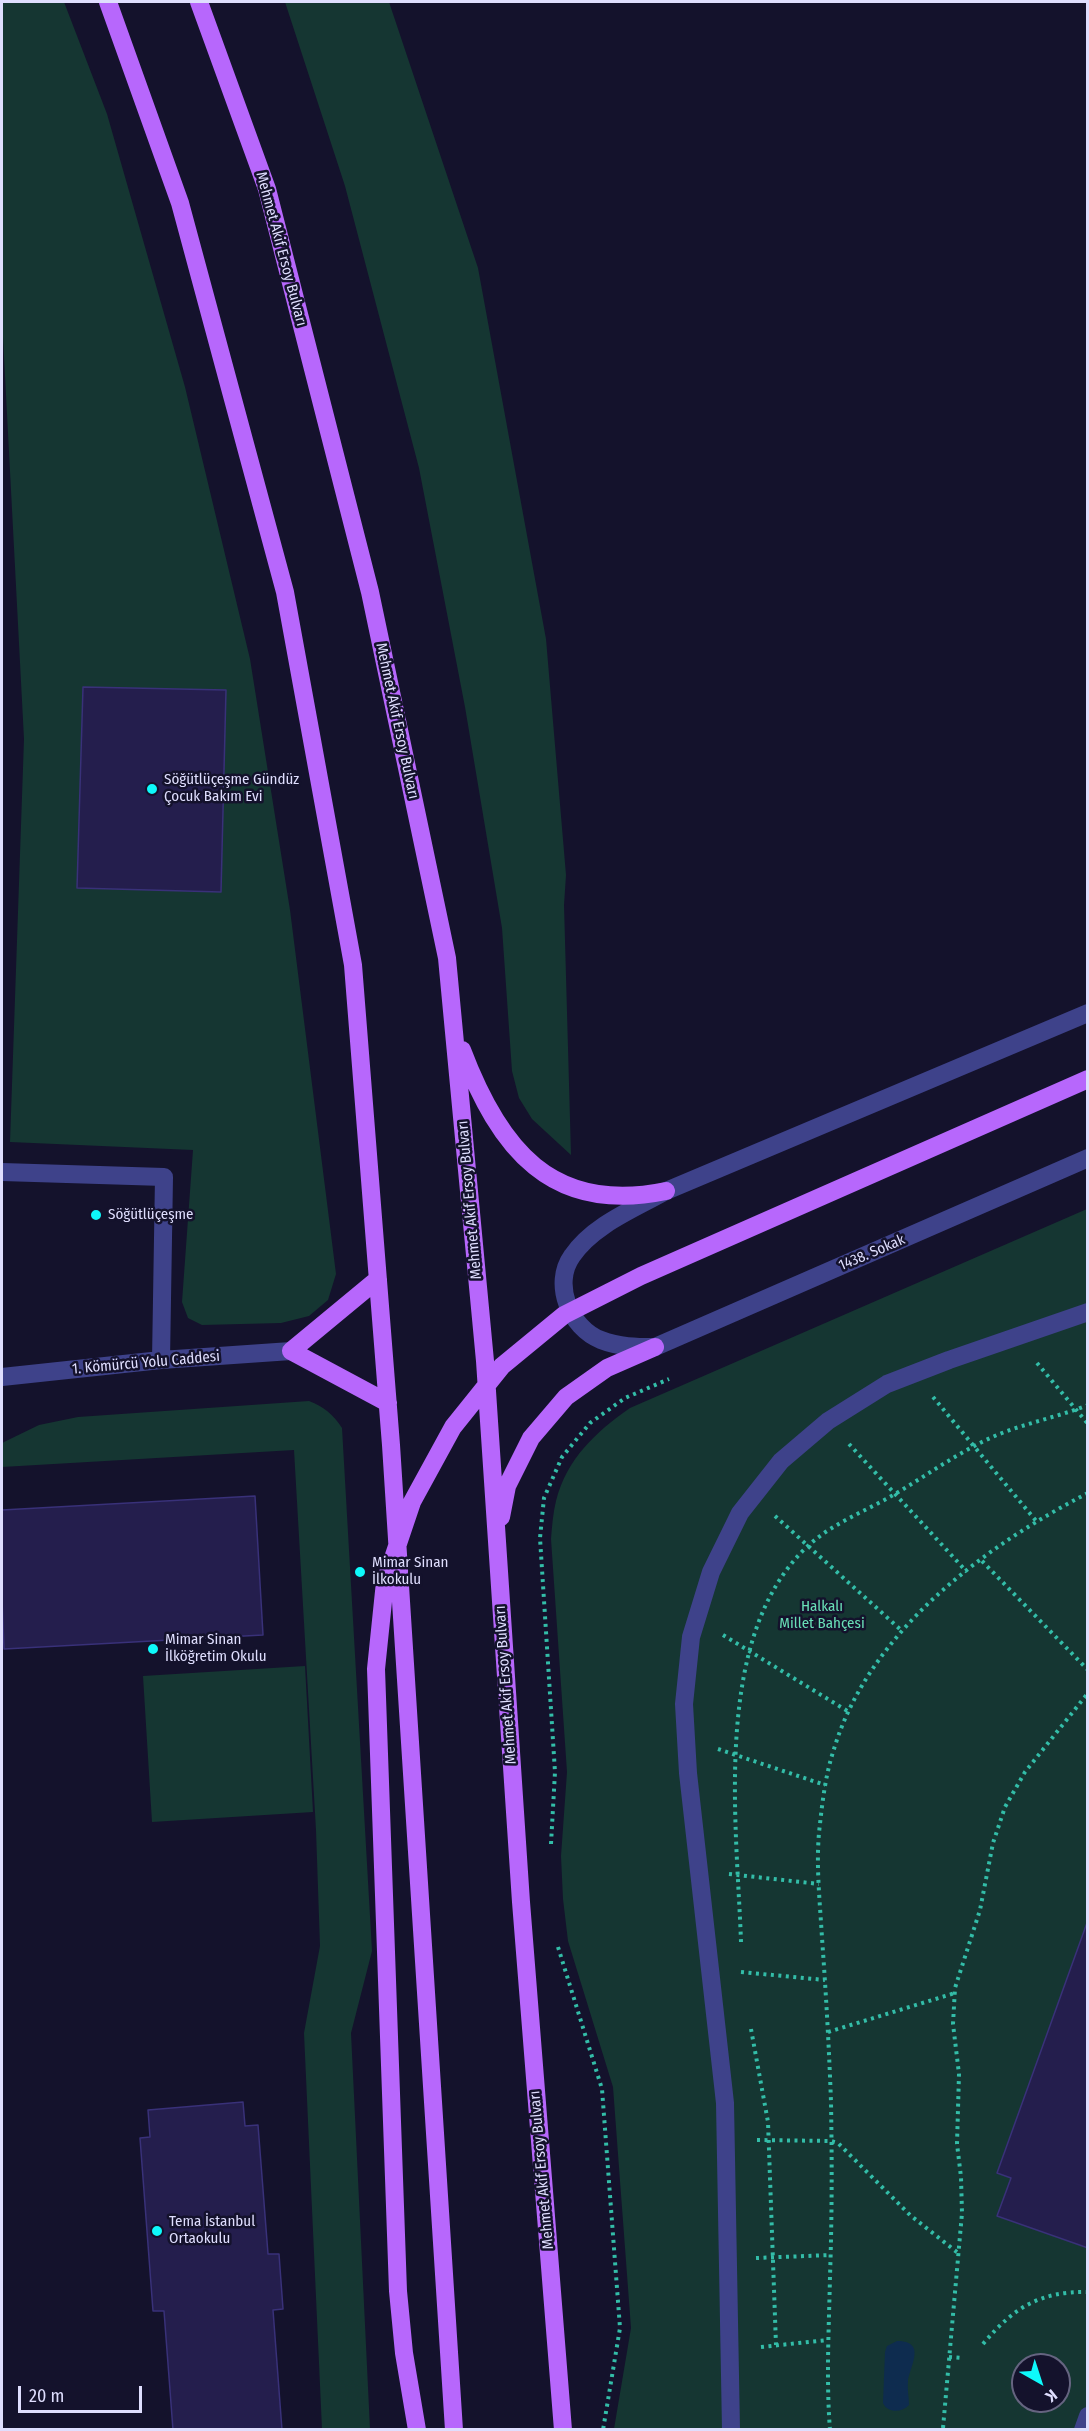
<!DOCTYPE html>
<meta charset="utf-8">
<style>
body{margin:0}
#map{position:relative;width:1089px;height:2431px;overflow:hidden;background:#14122c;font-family:"Fira Sans Condensed",sans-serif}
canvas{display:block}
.frame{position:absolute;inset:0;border:3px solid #dfdefe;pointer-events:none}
.north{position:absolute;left:1011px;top:2353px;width:60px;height:60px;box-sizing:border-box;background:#14122c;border:2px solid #656480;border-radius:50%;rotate:141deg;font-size:16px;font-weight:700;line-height:24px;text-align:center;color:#dfdefe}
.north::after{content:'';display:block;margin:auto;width:21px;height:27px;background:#0ef9fb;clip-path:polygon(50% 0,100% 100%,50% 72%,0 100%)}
.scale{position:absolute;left:18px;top:2386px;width:124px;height:27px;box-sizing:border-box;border:3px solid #dfdefe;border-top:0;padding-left:8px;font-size:18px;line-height:21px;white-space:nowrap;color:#dfdefe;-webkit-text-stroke:4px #14122c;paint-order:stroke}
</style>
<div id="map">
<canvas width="1089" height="2431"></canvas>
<div class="frame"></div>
<div class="north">K</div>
<div class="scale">20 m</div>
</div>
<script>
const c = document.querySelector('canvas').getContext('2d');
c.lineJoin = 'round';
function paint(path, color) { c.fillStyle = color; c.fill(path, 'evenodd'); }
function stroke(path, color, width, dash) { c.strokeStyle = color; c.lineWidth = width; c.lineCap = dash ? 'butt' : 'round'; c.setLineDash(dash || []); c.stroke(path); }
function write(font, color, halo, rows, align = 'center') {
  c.font = font + ' "Fira Sans Condensed",sans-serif'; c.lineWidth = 5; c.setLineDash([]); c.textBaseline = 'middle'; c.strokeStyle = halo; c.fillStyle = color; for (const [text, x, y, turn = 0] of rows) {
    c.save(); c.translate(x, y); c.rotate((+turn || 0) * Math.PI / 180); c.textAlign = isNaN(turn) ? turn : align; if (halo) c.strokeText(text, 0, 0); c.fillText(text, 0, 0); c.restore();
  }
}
paint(new Path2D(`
 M 2,2 L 64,2 L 107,114 L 185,387 L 250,659 L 290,910 L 336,1274 L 328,1300 L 309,1316 L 281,1323 L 202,1325 L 188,1318 L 182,1302 L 193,1150 L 10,1142 L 24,739 L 2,318 Z
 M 285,2 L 389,2 L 478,268 L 546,639 L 566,875 L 564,905 L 571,1155 L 532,1119 L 519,1098 L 512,1071 L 502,928 L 465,707 L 419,468 L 345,186 Z
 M 1087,1209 L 1087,2429 L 614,2429 L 631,2328 L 613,2087 L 568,1941 L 563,1899 L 561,1856 L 567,1772 L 551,1539 C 552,1526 553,1513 556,1501 C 567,1458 596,1432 630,1408 ZM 1023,2365 L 1059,2365 L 1059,2401 L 1023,2401 Z
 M 309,1401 C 324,1407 333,1414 342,1428 L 372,1951 L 351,2033 L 370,2429 L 322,2429 L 304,2033 L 320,1946 L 316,1830 L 294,1450 L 2,1467 L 2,1444 L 4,1442 L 39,1425 L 78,1417 Z
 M 305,1666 L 313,1812 L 152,1822 L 143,1676 Z`), '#153632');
paint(new Path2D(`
 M 897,2341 C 927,2341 910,2366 908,2381 C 907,2389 909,2397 909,2405 C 902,2413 887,2413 883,2403 L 885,2352 L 887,2346 Z`), '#0e2c4f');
const building = new Path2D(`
 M 83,687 L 226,690 L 221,892 L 77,888 Z
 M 255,1496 L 263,1635 L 4,1649 L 2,1599 L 2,1510 Z
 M 1088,1920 L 1088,2248 L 997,2216 L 1011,2178 L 997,2173 Z
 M 243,2102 L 245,2126 L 258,2125 L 268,2254 L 279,2254 L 283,2309 L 273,2310 L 282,2430 L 173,2430 L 164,2311 L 153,2311 L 140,2138 L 150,2137 L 148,2110 Z`);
paint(building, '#241e4d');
stroke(building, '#393179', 1.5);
stroke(new Path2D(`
 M 1037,1363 L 1088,1424
 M 933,1397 L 1037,1522
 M 849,1444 L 967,1572
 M 775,1516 L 901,1630
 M 982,1561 L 1088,1670
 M 723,1635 L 849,1712
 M 718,1749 L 825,1785
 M 551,1844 L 555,1772 L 540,1538 L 544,1498 L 562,1457 L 590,1423 L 625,1398 L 669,1379
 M 729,1874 L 819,1884
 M 741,1942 C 737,1824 711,1634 809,1545 C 833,1523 866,1511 895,1494 C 929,1474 960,1451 997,1435 C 1026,1423 1058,1417 1088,1405
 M 558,1947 L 602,2089 L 620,2328 L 603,2430
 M 741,1972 L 825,1980
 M 751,2029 L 768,2122 L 776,2345
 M 828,2032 L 955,1993
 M 757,2140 L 831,2141 L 838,2143 L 910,2215 L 958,2253
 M 756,2258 L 831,2255
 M 983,2344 C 1013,2308 1040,2291 1088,2292
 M 761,2347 L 828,2340
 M 949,2357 L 962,2358
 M 943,2428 L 962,2213 L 961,2177 L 957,2144 L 959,2074 L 953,2024 L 955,1988 L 980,1910 L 993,1843 L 1005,1807 L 1025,1772 L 1088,1693
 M 830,2430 C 826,2379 829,2327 830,2276 C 832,2218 832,2160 831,2102 C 829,2047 826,1993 822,1938 C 820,1903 816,1867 819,1833 C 822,1805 825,1776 834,1749 C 869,1632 983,1547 1088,1493
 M 912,2430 L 948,2430`), '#33bda8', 4, [3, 4.5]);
stroke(new Path2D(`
 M 1088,1013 L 666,1191 C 634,1209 593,1225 572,1256 C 552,1284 570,1328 601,1340 C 619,1347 637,1347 655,1347 L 1088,1158
 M 2,1172 L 164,1177 L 161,1360
 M 2,1377 L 161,1360 L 291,1351
 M 731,2430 L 725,2103 L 688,1773 L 684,1704 L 691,1637 L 711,1572 L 740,1513 L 781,1461 L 828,1421 L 887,1384 L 949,1360 L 1088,1312
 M 1083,2430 L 1088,2416`), '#3e428a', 18);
stroke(new Path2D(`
 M 108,2 L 180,203 L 285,592 L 353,965 L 391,1445 L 454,2430
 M 199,2 L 267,189 L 370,592 L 447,958 L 485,1361 L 521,1902 L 563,2430
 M 462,1050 C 499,1148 551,1215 666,1191
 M 378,1279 L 291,1351 L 388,1403
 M 501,1517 L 507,1486 L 531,1438 L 566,1397 L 607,1368 L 655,1347
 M 417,2430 L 404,2353 L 398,2291 L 376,1669 L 385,1582 L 412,1502 L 453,1427 L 502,1366 L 564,1315 L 641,1276 L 1088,1079`), '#b767fc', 18);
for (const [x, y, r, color] of [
 [152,789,6,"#0ef9fb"],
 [96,1215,6,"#0ef9fb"],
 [360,1572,6,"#0ef9fb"],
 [153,1649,6,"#0ef9fb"],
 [157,2231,6,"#0ef9fb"]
]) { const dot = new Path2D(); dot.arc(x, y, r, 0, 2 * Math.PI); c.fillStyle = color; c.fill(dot); stroke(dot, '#14122c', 2); }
write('15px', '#dfdefe', '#14122c', [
 ["Mehmet Akif Ersoy Bulvarı",281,249,75],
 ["Mehmet Akif Ersoy Bulvarı",397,721,78],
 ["Mehmet Akif Ersoy Bulvarı",470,1200,-95],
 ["1438. Sokak",872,1253,-23],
 ["1. Kömürcü Yolu Caddesi",146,1363,-5],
 ["Mehmet Akif Ersoy Bulvarı",506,1685,-94],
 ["Mehmet Akif Ersoy Bulvarı",542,2170,-95]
]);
write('15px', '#dfdefe', '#14122c', [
 ["Söğütlüçeşme Gündüz",164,780],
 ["Çocuk Bakım Evi",164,797],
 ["Söğütlüçeşme",108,1215],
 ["Mimar Sinan",372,1563],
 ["İlkokulu",372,1580],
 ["Mimar Sinan",165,1640],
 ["İlköğretim Okulu",165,1657],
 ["Tema İstanbul",169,2222],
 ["Ortaokulu",169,2239]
], 'left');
write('15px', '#69dfb7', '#14122c', [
 ["Halkalı",822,1607],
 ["Millet Bahçesi",822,1624]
]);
</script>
